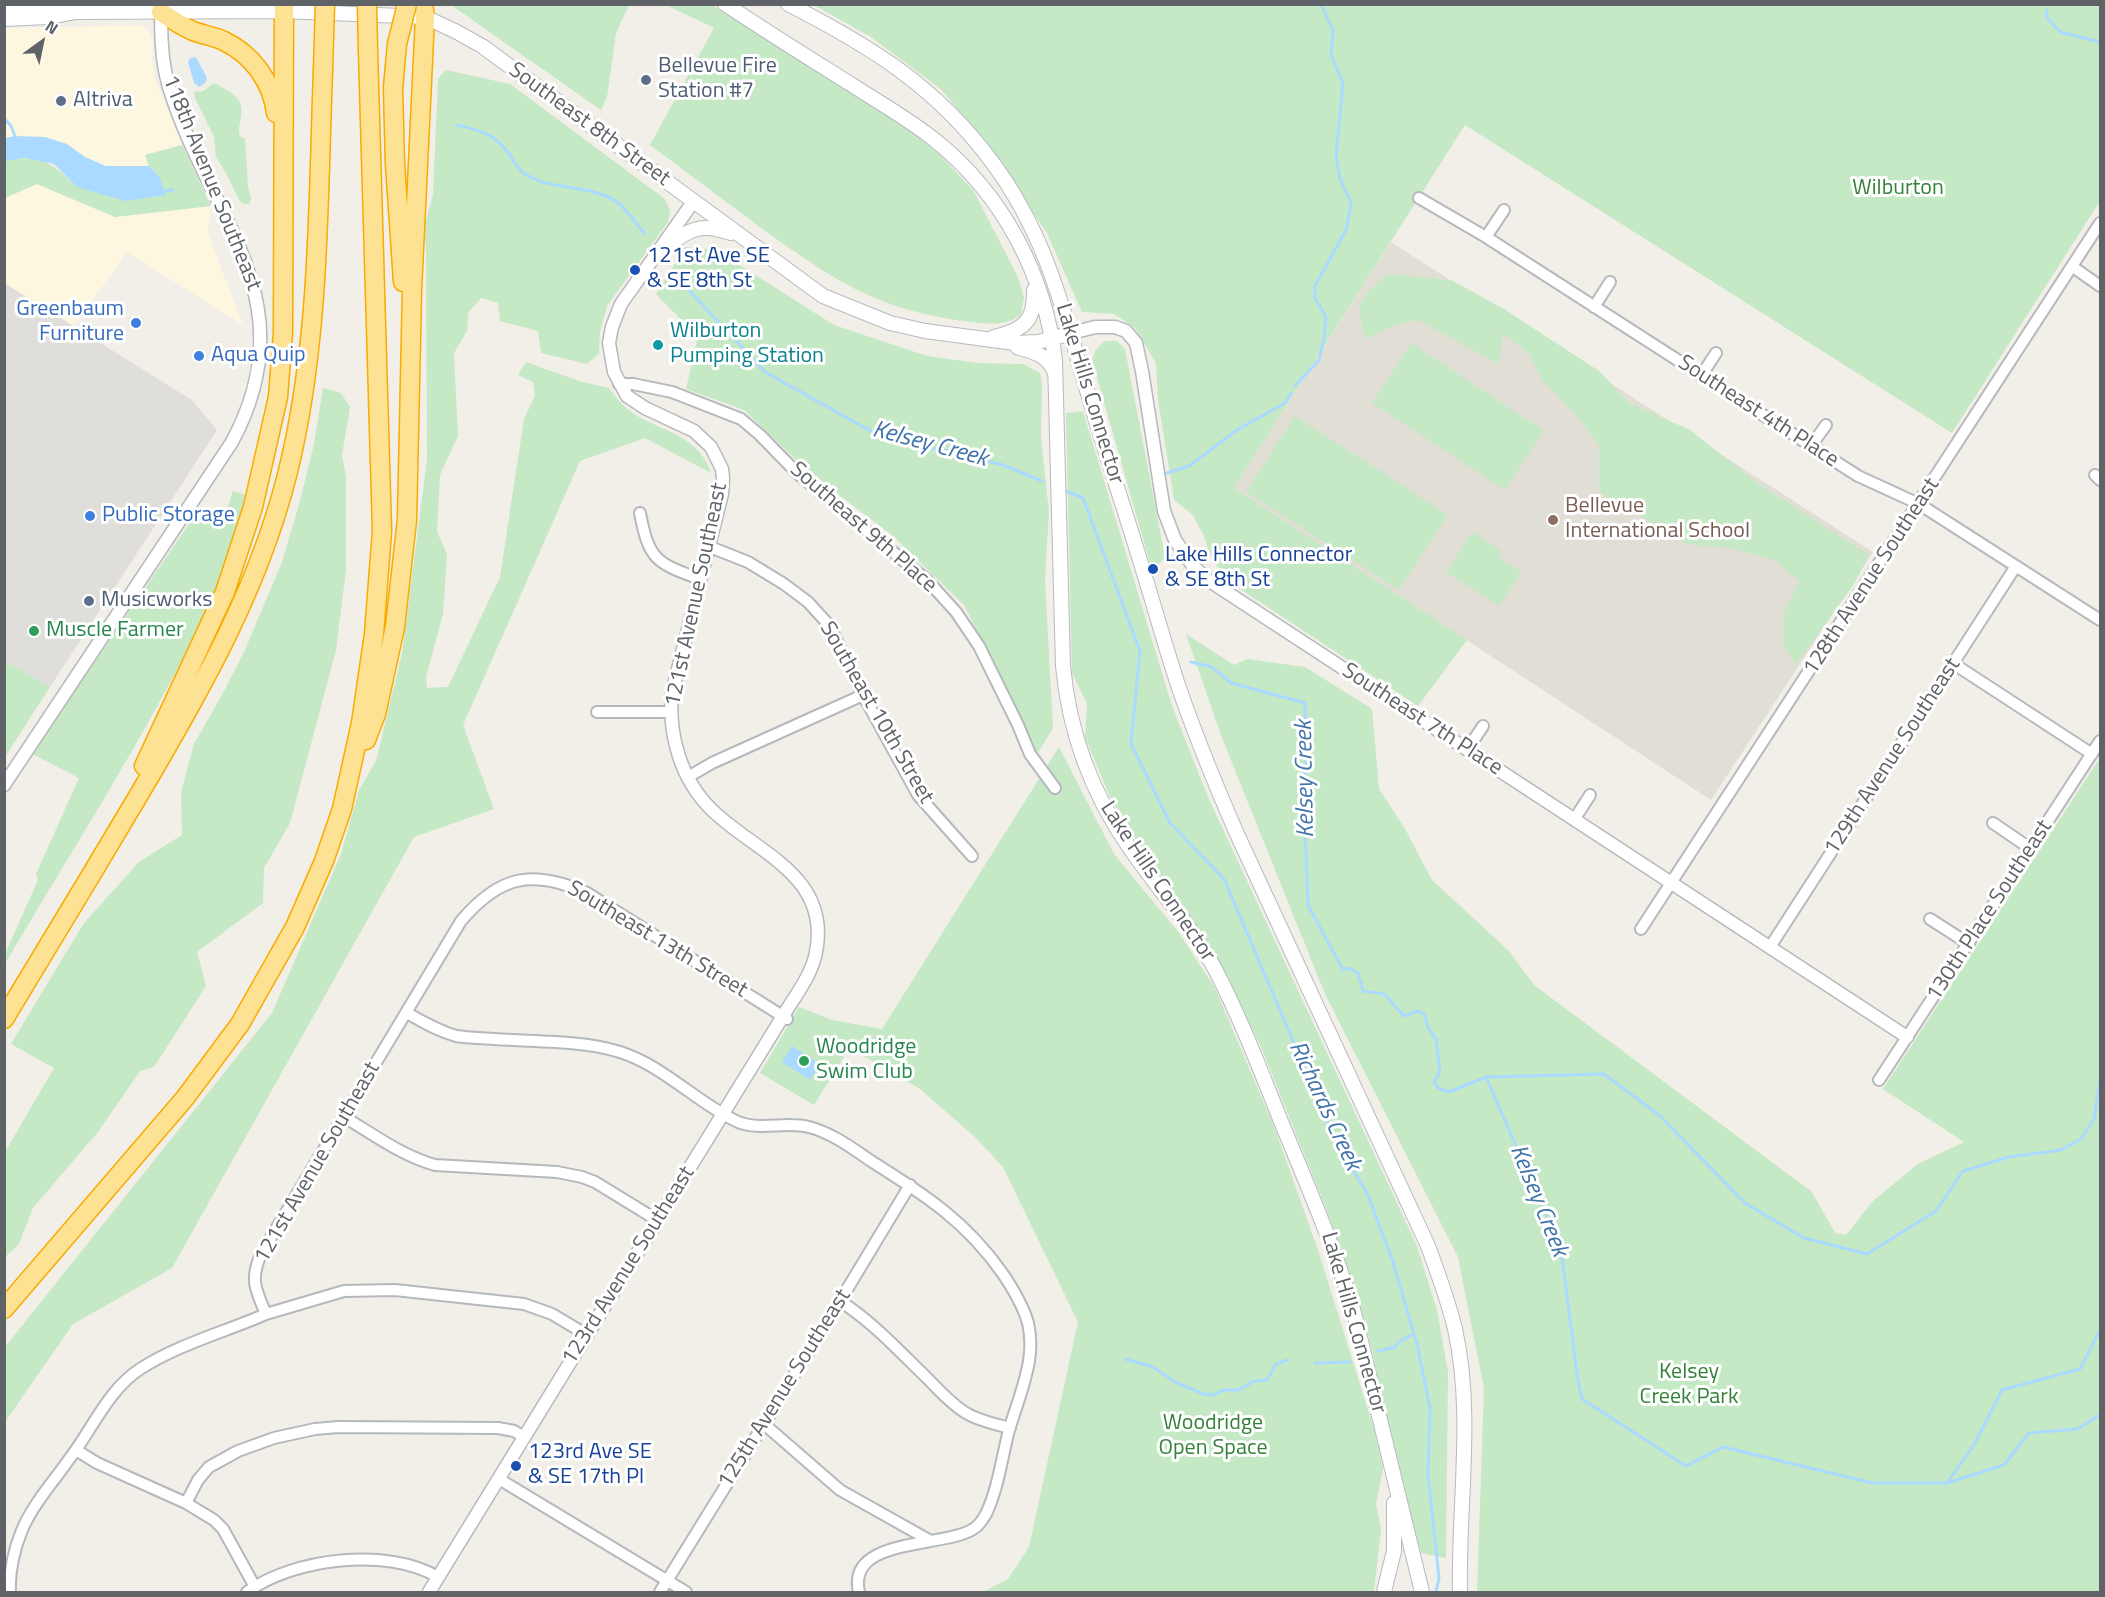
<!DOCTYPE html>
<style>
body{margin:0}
#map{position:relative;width:2105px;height:1597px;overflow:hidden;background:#f1efe8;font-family:"Titillium Web",sans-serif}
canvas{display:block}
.frame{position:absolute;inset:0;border:6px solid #5f6368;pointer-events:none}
.north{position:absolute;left:12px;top:12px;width:60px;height:60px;-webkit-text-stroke:4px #fff;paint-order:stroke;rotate:33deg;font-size:16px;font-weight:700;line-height:24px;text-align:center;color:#5f6368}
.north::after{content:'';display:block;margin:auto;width:21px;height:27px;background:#5f6368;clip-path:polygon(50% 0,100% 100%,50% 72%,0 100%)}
</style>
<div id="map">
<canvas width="2105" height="1597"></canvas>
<div class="frame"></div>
<div class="north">N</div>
</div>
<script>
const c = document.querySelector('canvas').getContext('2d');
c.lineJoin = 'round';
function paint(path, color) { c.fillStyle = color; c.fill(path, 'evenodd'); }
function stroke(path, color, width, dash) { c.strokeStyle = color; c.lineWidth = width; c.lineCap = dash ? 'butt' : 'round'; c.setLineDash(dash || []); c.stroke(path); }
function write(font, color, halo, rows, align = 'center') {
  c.font = font + ' "Titillium Web",sans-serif'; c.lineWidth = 6; c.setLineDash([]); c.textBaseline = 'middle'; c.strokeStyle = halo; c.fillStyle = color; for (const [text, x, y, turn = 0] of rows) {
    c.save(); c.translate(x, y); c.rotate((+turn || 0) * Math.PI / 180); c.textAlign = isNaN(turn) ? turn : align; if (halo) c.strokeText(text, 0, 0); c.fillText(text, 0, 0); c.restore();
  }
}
paint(new Path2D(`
 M 124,26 L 142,26 L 150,33 L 153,40 L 152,58 L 155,78 L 182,145 L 145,155 L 149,166 L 106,166 L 85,157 L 67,144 L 5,138 L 4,28 Z
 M 37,184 L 115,217 L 211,206 L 208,233 L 243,325 L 127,252 L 74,326 L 5,283 L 4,198 Z`), '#fef7e0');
paint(new Path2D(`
 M 4,283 L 192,400 L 217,430 L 50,687 L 5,661 Z`), '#e0deda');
paint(new Path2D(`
 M 1391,242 L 1873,552 L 1711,800 L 1234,488 Z`), '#e1ded6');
paint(new Path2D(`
 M 451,5 L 629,5 L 616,33 L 607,97 L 601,110 Z
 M 666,5 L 712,5 L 912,132 L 939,154 L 973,190 L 1017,275 L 1024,297 L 1021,315 C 1004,327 984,324 964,321 C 876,310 829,277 760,227 C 723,200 687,172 650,145 L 714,28 Z
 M 814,5 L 2100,5 L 2100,201 L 1952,433 L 1465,125 L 1234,488 L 1467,640 L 1418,706 L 1234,585 L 1212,560 L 1203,534 L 1192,514 L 1174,500 L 1158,400 L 1156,363 L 1135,328 L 1114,314 L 1082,312 L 1047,233 L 989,148 L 942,90 L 871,37 Z
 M 446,70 L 510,84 L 665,199 L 670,210 L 668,222 L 607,306 L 600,332 L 599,354 L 587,364 L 541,353 L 538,331 L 500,321 L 498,303 L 481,298 L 468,313 L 467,331 L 454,353 L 458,436 L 440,475 L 437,532 L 447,554 L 443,614 L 426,677 L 427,688 L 448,687 L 500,577 L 524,419 L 535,396 L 533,382 L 518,375 L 526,362 L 582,382 L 609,388 C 617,400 627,410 639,417 C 668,433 700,438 711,473 L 645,438 L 580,461 L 463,725 L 494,809 L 414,837 L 172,1268 L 73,1324 L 5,1422 L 5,1347 L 272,1013 L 341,854 L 359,790 L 376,761 L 402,653 L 427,460 L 426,246 L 423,231 L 433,195 L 438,79 Z
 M 214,83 C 229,91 245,97 241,117 C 240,125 238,128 240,136 L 245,139 L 248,186 L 251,199 L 249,204 L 243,204 L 239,200 L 225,171 L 216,157 L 214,137 L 195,98 L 194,91 C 204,94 206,88 214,83 Z
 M 182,145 L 211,206 L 115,217 L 37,184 L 5,198 L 4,161 C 41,153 52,163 77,187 L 159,176 L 149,166 L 145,155 Z
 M 685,247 L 716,250 L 834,325 L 927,356 L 978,363 L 1023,364 L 1040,373 L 1042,384 L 1041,438 L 1049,512 L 1045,580 L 1053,728 L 1036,756 L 965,606 L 893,536 L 810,473 L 744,410 L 686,389 L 698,337 L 656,294 Z
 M 1388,274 L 1451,280 L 1504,309 L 1599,371 L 1629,403 L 1690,430 L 1757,483 L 1869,555 L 1854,584 L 1796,665 L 1783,643 L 1785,611 L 1800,581 L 1774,560 L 1730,548 L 1687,544 L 1599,491 L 1599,445 L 1576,415 L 1542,380 L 1529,354 L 1503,333 L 1499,364 L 1418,320 L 1397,324 L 1365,339 C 1356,298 1358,301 1388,274 Z
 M 1104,341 L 1117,341 L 1125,349 L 1165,557 L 1158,565 L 1150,563 L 1092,360 L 1095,351 Z
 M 1411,343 L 1544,431 L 1505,490 L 1372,403 Z
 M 323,388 L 341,393 L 350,407 L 342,455 L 346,477 L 346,569 L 336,650 L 290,823 L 264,868 L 263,903 L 197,952 L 206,986 L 154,1067 L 140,1071 L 98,1132 L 33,1208 L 19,1244 L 5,1257 L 5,1152 L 54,1068 L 11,1044 L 84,923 L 139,862 L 182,835 L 181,792 L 194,744 L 222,695 L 245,650 L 282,562 L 300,501 L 314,444 Z
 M 1083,411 L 1172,706 L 1208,797 L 1417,1246 L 1437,1310 L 1448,1372 L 1446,1558 L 1421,1553 L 1401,1482 L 1369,1338 L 1328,1213 L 1261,1047 L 1213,950 L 1151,863 L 1112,802 L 1085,737 L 1087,704 L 1072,673 L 1066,413 Z
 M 1295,416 L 1448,515 L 1399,590 L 1246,492 Z
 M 233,491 L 246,495 C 233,540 219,586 198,628 C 141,744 70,853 5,964 L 5,954 L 38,880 L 36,874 L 79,778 L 32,754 L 193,518 L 221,526 Z
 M 1472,532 L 1501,551 L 1498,557 L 1521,572 L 1499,606 L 1446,572 Z
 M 1186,634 L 1234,665 L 1247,659 L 1305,667 L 1372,709 L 1379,789 L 1404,827 L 1432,880 L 1509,951 L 1534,985 L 1812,1192 L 1835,1233 L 1846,1235 L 1873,1201 L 1918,1164 L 1964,1142 L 1883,1089 L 2100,758 L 2100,1592 L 1477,1592 L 1484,1388 L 1458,1257 L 1325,994 L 1222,738 Z
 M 5,661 L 50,687 L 5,757 Z
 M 1059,747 L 1114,854 L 1179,933 L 1215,988 L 1275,1129 L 1318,1250 L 1374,1429 L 1383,1468 L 1376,1504 L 1381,1529 L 1374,1592 L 983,1592 L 1008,1579 L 1029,1547 L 1078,1322 L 1003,1167 L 976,1138 L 920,1089 L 855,1051 L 849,1049 L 814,1105 L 760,1073 L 799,1007 L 832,1020 L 882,1029 Z`), '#c5e8c5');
paint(new Path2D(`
 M 196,57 L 207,78 L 205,83 L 199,87 L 194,83 L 188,62 L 190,58 Z
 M 15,136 L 45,137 L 67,144 L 85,157 L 106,166 L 149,166 L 159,176 L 166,195 L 125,201 L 77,187 L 54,164 L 25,158 L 5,161 L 5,138 Z
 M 792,1046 L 820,1064 L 810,1080 L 782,1062 Z`), '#aadaff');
stroke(new Path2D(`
 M 2047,10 L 2046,16 L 2060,32 L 2100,42
 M 4,118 L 11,126 L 15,136
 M 457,125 C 477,130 491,132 505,149 C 513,157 515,168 525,174 C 552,191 587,184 614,200 C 626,207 636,224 645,234
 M 164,191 L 173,190
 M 686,287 L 765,372 L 876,434 L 1003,465 L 1042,481
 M 1295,386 L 1319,360 L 1324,338 L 1326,317 L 1315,298 L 1315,286 L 1346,230 L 1351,203 L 1340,179 L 1336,156 L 1343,83 L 1331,55 L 1333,31 L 1321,4
 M 1167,473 L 1189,466 L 1237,430 L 1285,403 L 1291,393
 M 1066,491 L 1083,498 L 1140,651 L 1131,744 L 1170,823 L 1224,879 L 1335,1139 L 1368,1195 L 1393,1262 L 1417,1344 L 1430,1408 L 1428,1474 L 1439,1578 L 1436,1592
 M 1191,662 L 1212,667 L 1231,683 L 1305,703 L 1306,757 L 1304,802 L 1308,905 L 1343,970 L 1348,968 L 1358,973 L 1363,991 L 1384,994 L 1404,1016 L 1418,1011 L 1424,1014 L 1428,1028 L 1436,1039 L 1440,1072 L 1434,1082 L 1438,1088 L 1449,1092 L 1486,1077 L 1561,1249 L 1578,1381 L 1582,1399 L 1686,1466 L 1723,1447 L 1872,1483 L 1947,1483 L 2004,1465 L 2029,1433 L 2077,1429 L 2100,1415
 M 1486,1077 L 1604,1074 L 1659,1115 L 1745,1203 L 1804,1238 L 1867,1254 L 1936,1211 L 1963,1171 L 2009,1157 L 2061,1150 L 2081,1139 L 2094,1119 L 2100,1081
 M 1378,1351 L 1395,1347 L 1400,1341 L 1414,1334
 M 1125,1359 L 1153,1367 L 1177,1383 L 1204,1394 L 1214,1395 L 1223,1390 L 1239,1390 L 1254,1381 L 1267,1380 L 1276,1364 L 1287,1360
 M 1315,1363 L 1350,1362
 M 1947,1483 L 1975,1443 L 2002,1390 L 2080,1369 L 2100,1330`), '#aadaff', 3);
const minor = new Path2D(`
 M 1419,198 L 1486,237 L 1858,476 L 1919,504 L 2100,620
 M 1486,237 L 1504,210
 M 2073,267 L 2100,286
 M 1594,307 L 1610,282
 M 1701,376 L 1716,353
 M 619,384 L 633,384 L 672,392 L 741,419 L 760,435 L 797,473 L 927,580 L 956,612 L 979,646 L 1018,725 L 1030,754 L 1055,788
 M 1811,446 L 1826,425
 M 2095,475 L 2100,480
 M 640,513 C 649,560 656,563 700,579
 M 710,547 L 748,562 L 784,584 L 808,602 L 829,625 L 863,695 L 918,795 L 972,856
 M 1954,664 L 2092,754
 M 597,712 L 670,712
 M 1467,750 L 1483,726
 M 688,777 L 712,763 L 863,695
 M 1574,820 L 1590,795
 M 1993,823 L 2031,849
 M 1930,919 L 1969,944
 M 1641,929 L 2100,223
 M 1770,947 L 2016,566
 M 407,1013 C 423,1022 438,1031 456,1036 C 469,1038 482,1038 495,1039 C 535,1042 581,1040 620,1052 C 664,1066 697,1103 738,1122 C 760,1131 786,1121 809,1127 C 832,1133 852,1148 871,1161 C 925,1195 966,1221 1003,1274 C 1013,1289 1023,1305 1028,1323 C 1031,1336 1031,1348 1029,1361 C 1025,1385 1016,1407 1009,1430 C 1002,1457 998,1489 986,1514 C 983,1519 980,1524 976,1527 C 950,1549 846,1535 859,1592
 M 1879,1080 L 2100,741
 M 344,1117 C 373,1134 402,1156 435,1165 L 557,1172 L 582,1177 L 595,1182 L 657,1220
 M 840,1301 C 874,1323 899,1351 927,1378 C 939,1390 951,1404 966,1413 C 979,1421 995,1424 1010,1428
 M 266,1314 L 344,1291 L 395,1290 L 524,1304 L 552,1314 L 587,1335
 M 764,1424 L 840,1490 L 929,1540
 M 76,1450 L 97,1463 L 186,1503 L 214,1520 L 223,1529 L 255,1587
 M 499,1479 L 686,1592
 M 186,1503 L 198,1480 L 209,1467 L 238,1451 L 274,1438 L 315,1429 L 338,1427 L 498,1428 L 514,1431 L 524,1437
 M 10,1592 C 9,1571 14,1550 22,1530 C 33,1504 54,1481 70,1458 C 93,1428 108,1390 140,1369 C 179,1344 225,1332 266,1314 C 255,1289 250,1279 261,1254 L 461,921 C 500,875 532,869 587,893 L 787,1019
 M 247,1592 C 294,1558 387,1547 438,1577
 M 660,1592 L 840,1301 L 910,1185`);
const tertiary = new Path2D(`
 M 1072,333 L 1095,327 L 1115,327 L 1126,331 L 1136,343 L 1142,371 L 1164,511 L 1175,540 L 1193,566 L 1208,580 L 1907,1037
 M 4,785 L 232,442 C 309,299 209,218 169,87 C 161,60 161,34 161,6
 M 429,1592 L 783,1016 C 795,996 812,975 816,952 C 831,875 756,853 712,810 C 681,780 668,735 672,693 L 722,494 L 723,478 L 722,469 L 711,447 L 694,431 L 645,408 L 627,396 L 614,372 L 609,343 L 612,327 L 621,304 L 693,202`);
const secondary = new Path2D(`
 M 725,4 C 766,31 807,57 849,83 C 878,102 909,119 936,141 C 1003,195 1045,275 1055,360 L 1063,666 C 1069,731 1091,792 1129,847 C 1157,888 1191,925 1215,969 C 1240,1017 1260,1069 1280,1119 C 1306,1182 1333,1244 1353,1309 L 1422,1592
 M 788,4 C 870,46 936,86 992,162 C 1052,242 1067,328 1096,420 C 1111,470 1128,520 1143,570 C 1155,609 1166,649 1179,688 C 1196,737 1216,786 1237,834 L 1428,1246 C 1438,1273 1448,1300 1455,1329 C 1474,1414 1458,1505 1460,1592
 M 4,5 L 45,5 L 70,11
 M 4,19 L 47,17 L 75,12 L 283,11 L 425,17 L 455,31 L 482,46 L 823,296 L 890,323 L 925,331 L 1015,343 L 1038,342 L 1072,333
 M 660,252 C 673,242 689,227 707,228 C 715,228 724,231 731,233
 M 994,337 C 1024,330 1035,321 1034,290
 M 1017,347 C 1034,352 1048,355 1055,373
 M 1384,1592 L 1394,1551 L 1394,1503`);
const motorway = new Path2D(`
 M 161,12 C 171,19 181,26 193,31 C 203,35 214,36 224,41 C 253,55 272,82 276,113
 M 393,88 L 395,164 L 403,282
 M 366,740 L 376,714 L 395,627 L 407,520 L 412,290 L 425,17 L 423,4
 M 144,766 L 225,592 L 253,507 L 278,397 L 283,332 L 284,4
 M 4,1019 C 49,945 93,872 137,798 C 201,690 265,579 292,454 C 320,328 318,198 323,70
 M 4,1309 L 185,1098 L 240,1024 L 295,927 L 324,861 L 342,809 L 361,723 L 374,634 L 382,531 L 368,51`);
stroke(minor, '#b5b8bc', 14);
stroke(tertiary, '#b5b8bc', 15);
stroke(secondary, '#b6babf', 16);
stroke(motorway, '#f9ab00', 21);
stroke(minor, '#fff', 10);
stroke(tertiary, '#fff', 12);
stroke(secondary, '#fff', 14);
stroke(motorway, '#fde293', 18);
const motorwayBridge = new Path2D(`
 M 367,4 L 368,51
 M 323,70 L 325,4
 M 393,88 L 397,44 L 407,4`);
stroke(motorwayBridge, '#f9ab00', 21, []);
stroke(motorwayBridge, '#fde293', 18);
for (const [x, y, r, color] of [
 [646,80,6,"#5c6f8a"],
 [61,101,6,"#5c6f8a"],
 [635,270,6,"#1a4fb4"],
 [136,323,6,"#3f7fe0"],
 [658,345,6,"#0f9aa8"],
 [199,356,6,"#3f7fe0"],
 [90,516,6,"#3f7fe0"],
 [1553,520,6,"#8d6e63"],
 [1153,569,6,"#1a4fb4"],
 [89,601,6,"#5c6f8a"],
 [34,631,6,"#2e9e5b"],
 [804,1061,6,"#2e9e5b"],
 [516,1466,6,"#1a4fb4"]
]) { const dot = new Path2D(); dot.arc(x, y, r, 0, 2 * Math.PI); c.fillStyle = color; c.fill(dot); stroke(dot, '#fff', 2); }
write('22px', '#4e5e75', '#fff', [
 ["Bellevue Fire",658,67],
 ["Station #7",658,92],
 ["Altriva",73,101],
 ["Musicworks",101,601]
], 'left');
write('22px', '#5f6368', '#fff', [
 ["Southeast 8th Street",589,125,36],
 ["118th Avenue Southeast",211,183,68],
 ["Lake Hills Connector",1089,394,73],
 ["Southeast 4th Place",1758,412,33],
 ["Southeast 9th Place",863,528,41],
 ["128th Avenue Southeast",1872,577,-57],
 ["121st Avenue Southeast",697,595,-78],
 ["Southeast 10th Street",876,713,60],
 ["Southeast 7th Place",1422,720,33],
 ["129th Avenue Southeast",1893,757,-57],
 ["Lake Hills Connector",1157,882,56],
 ["130th Place Southeast",1990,911,-57],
 ["Southeast 13th Street",657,940,31],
 ["121st Avenue Southeast",318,1163,-60],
 ["123rd Avenue Southeast",629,1266,-58],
 ["Lake Hills Connector",1353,1323,74],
 ["125th Avenue Southeast",785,1389,-58]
]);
write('22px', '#348238', '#fff', [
 ["Wilburton",1898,189],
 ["Kelsey",1689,1373],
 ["Creek Park",1689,1398],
 ["Woodridge",1213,1424],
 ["Open Space",1213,1449]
]);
write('22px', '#164399', '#fff', [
 ["121st Ave SE",647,257],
 ["& SE 8th St",647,282],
 ["Lake Hills Connector",1165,556],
 ["& SE 8th St",1165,581],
 ["123rd Ave SE",528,1453],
 ["& SE 17th Pl",528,1478]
], 'left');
write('22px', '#366cbe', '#fff', [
 ["Greenbaum",124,310,"right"],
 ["Furniture",124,335,"right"],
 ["Aqua Quip",211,356],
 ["Public Storage",102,516]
], 'left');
write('22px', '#0d838f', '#fff', [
 ["Wilburton",670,332],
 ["Pumping Station",670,357]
], 'left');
write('22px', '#785e54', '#fff', [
 ["Bellevue",1565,507],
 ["International School",1565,532]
], 'left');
write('22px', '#27864d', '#fff', [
 ["Muscle Farmer",46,631],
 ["Woodridge",816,1048],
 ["Swim Club",816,1073]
], 'left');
write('italic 24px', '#4174aa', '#fff', [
 ["Kelsey Creek",930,445,15],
 ["Kelsey Creek",1306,779,-91],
 ["Richards Creek",1324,1106,65],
 ["Kelsey Creek",1538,1201,68]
]);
</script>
